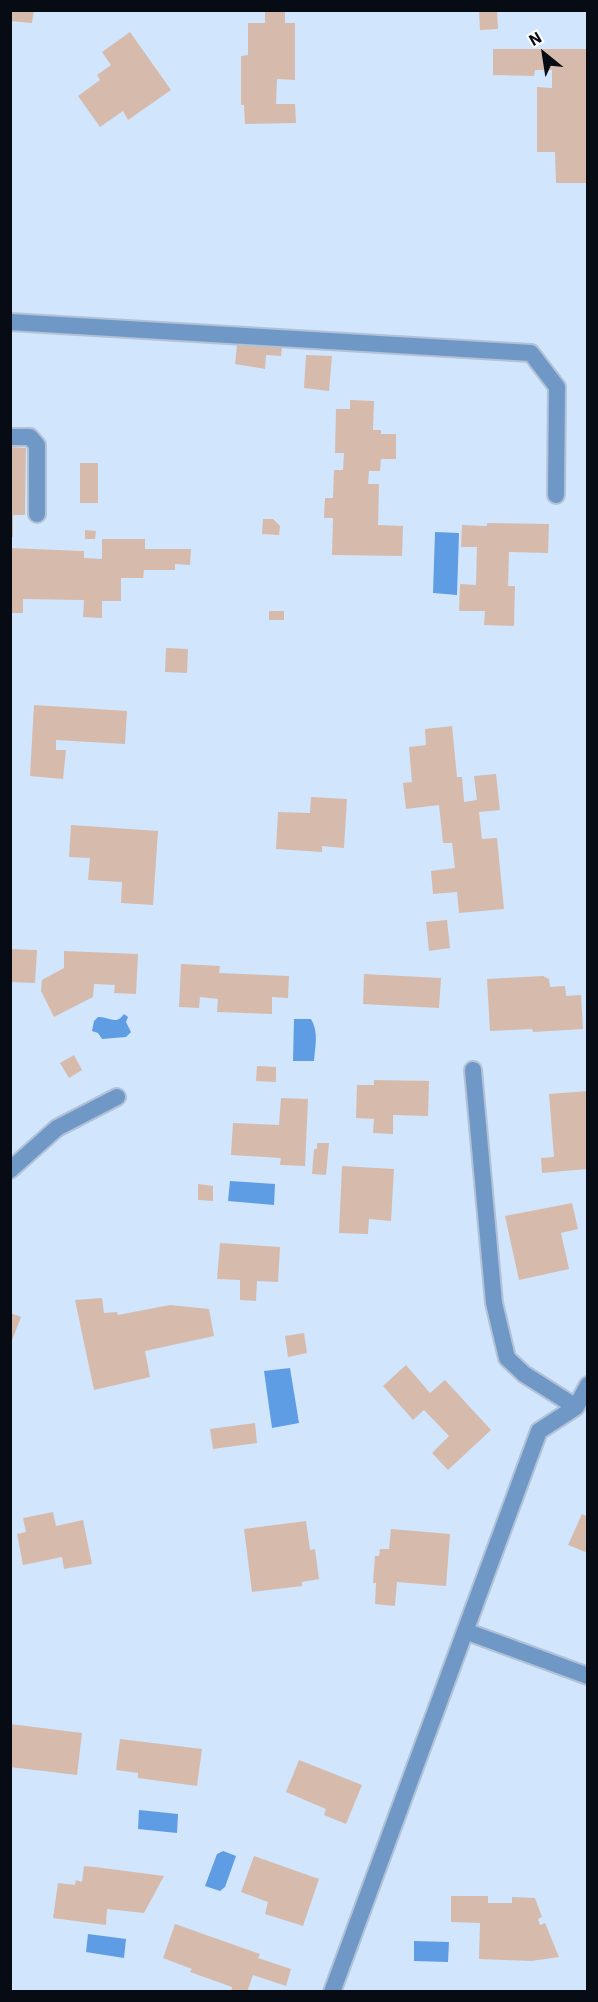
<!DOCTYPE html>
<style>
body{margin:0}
#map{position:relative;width:598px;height:2002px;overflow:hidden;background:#d1e5fc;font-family:"IBM Plex Sans",sans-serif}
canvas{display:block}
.frame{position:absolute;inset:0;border:12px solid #070c14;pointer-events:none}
.north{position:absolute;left:514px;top:24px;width:60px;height:60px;-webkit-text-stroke:4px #fff;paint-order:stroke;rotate:330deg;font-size:16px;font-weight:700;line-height:24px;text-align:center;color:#070c14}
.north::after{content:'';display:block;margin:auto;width:21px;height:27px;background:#070c14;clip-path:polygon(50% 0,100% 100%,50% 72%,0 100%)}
</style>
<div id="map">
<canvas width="598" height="2002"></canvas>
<div class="frame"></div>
<div class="north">N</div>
</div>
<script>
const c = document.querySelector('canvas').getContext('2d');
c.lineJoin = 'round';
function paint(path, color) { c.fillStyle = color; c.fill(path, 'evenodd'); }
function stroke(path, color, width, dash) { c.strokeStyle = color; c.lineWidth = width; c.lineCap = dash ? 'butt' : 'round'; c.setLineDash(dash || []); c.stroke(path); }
paint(new Path2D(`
 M 435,532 L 459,533 L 457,595 L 433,593 Z
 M 124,1014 L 128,1017 L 126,1022 L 131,1032 L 126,1037 L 102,1039 L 98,1033 L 92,1031 L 94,1021 L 98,1017 C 108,1016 116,1026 124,1014 Z
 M 294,1019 L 311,1019 C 319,1032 315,1047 314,1061 L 293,1061 Z
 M 230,1181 L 275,1184 L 274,1205 L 228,1201 Z
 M 290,1368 L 299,1423 L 272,1428 L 264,1371 Z
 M 139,1810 L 178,1814 L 177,1833 L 138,1829 Z
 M 223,1851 L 236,1856 L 225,1887 L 220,1891 L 205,1886 L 217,1854 Z
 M 88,1934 L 126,1939 L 124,1958 L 86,1952 Z
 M 414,1941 L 449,1942 L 448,1962 L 414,1961 Z`), '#5e9de3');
paint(new Path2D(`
 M 10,10 L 34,10 L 32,23 L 10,21 Z
 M 265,10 L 285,10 L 285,23 L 295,23 L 295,80 L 277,79 L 276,104 L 295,104 L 296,123 L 245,124 L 244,105 L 241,105 L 241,56 L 248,55 L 248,23 L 265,23 Z
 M 479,10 L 497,10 L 498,29 L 480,30 Z
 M 130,32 L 171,90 L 128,120 L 123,111 L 100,127 L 78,96 L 100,80 L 97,75 L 111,65 L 102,52 Z
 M 493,49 L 588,49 L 588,183 L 556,183 L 555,152 L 537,152 L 537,87 L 552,88 L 552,70 L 535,70 L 534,76 L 493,75 Z
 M 237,345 L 282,347 L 281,356 L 266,355 L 265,369 L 235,364 Z
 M 306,355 L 332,356 L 329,391 L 304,388 Z
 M 350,400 L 374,401 L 373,430 L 381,430 L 381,434 L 396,434 L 396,459 L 381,459 L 380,471 L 369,471 L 368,484 L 379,484 L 378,525 L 403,526 L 402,556 L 332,555 L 333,518 L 324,518 L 325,498 L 333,498 L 334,470 L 343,470 L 344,453 L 335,453 L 336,409 L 350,409 Z
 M 10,447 L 26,448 L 25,515 L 13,515 L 13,537 L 10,537 Z
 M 80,463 L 98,463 L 98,503 L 80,503 Z
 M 263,519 L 273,519 L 280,526 L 279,535 L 262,534 Z
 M 487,523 L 549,524 L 548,553 L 509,552 L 508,586 L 515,586 L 514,626 L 484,625 L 485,611 L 459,611 L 460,584 L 476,585 L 477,547 L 461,547 L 462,525 L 487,526 Z
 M 85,530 L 96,531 L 95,539 L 85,539 Z
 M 102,539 L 145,539 L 145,549 L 191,549 L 190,565 L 175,564 L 175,570 L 144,570 L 143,578 L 121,578 L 121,601 L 102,601 L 102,618 L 83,617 L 84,600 L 80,600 L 23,599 L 23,613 L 10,613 L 10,548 L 81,551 L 84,551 L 84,558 L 102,559 Z
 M 269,611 L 284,611 L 284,620 L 269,620 Z
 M 166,648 L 188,649 L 187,673 L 165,672 Z
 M 34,705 L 127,711 L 125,744 L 56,740 L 56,750 L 66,750 L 63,779 L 30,776 Z
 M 452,726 L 457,777 L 462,777 L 464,802 L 477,800 L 474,776 L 496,774 L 500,810 L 479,812 L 482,839 L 497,838 L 504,909 L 459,913 L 457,892 L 433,894 L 431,871 L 455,868 L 452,843 L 443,843 L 439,805 L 406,809 L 403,783 L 412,782 L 409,747 L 426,745 L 425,729 Z
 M 311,797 L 347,799 L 344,848 L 322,846 L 322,852 L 276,849 L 278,812 L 310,813 Z
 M 71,825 L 158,831 L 153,905 L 121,903 L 122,882 L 88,880 L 90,858 L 69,857 Z
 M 447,920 L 450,948 L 429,951 L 426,922 Z
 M 10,949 L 37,950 L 35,983 L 10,982 Z
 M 64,951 L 138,954 L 136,994 L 114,993 L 115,985 L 94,984 L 93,997 L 54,1017 L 41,991 L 42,980 L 64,968 Z
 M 181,964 L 220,966 L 219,973 L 289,976 L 288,998 L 272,997 L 272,1014 L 217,1012 L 218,999 L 200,997 L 199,1008 L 179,1007 Z
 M 364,974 L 441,978 L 439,1008 L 363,1004 Z
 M 543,976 L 549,979 L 550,987 L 565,986 L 566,996 L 581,995 L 583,1029 L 533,1032 L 532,1029 L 490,1031 L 487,979 Z
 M 74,1055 L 82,1070 L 69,1078 L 60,1063 Z
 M 257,1066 L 276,1067 L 276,1082 L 256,1081 Z
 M 374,1080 L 429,1081 L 428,1116 L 393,1115 L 393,1134 L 373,1133 L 374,1119 L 356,1118 L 357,1085 L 374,1085 Z
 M 588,1091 L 587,1169 L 542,1173 L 541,1158 L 554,1157 L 549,1094 Z
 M 281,1098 L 308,1099 L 305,1166 L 280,1165 L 281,1158 L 231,1155 L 233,1123 L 279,1125 Z
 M 317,1143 L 329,1143 L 326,1175 L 312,1174 L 314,1149 L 317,1149 Z
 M 342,1166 L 394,1169 L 391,1221 L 369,1219 L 368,1234 L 339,1233 Z
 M 198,1184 L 213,1186 L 213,1201 L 198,1200 Z
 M 572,1203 L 578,1229 L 561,1233 L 569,1269 L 519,1280 L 505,1216 Z
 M 220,1243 L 280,1247 L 278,1282 L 257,1281 L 256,1301 L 240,1300 L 240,1280 L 217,1279 Z
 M 102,1298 L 104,1313 L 117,1312 L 118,1315 L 170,1305 L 209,1309 L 214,1336 L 145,1351 L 150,1377 L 94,1390 L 75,1300 Z
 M 10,1313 L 21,1317 L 11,1343 L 10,1343 Z
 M 304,1333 L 307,1353 L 288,1357 L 285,1336 Z
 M 406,1365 L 430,1393 L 445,1380 L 491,1430 L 448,1470 L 432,1453 L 449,1436 L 424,1410 L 413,1420 L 383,1386 Z
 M 255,1423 L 257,1443 L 213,1449 L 210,1429 Z
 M 53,1512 L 56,1526 L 83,1520 L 92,1564 L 64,1569 L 62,1557 L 23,1565 L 17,1534 L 26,1532 L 23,1518 Z
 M 582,1514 L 588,1517 L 588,1553 L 568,1545 Z
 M 306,1521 L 310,1550 L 315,1549 L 319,1579 L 302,1582 L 302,1586 L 252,1592 L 244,1529 Z
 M 391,1529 L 450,1534 L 446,1586 L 397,1582 L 395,1606 L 375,1604 L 376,1583 L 373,1583 L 375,1556 L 379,1556 L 380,1549 L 389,1549 Z
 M 10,1724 L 82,1733 L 77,1775 L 10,1767 Z
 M 120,1739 L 202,1749 L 197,1786 L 138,1778 L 138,1773 L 116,1770 Z
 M 299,1760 L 362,1785 L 346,1824 L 324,1815 L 326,1809 L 286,1792 Z
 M 254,1856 L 319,1879 L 303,1926 L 265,1914 L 268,1902 L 241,1892 Z
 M 84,1866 L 95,1867 L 164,1876 L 144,1913 L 107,1909 L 106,1925 L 53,1918 L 58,1883 L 75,1885 L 76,1880 L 82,1882 Z
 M 451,1896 L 488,1896 L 488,1903 L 512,1903 L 512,1897 L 535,1898 L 542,1917 L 538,1919 L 540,1925 L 545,1923 L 559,1957 L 531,1961 L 479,1959 L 480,1923 L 451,1922 Z
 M 175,1924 L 260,1954 L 258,1958 L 291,1969 L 286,1986 L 253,1975 L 247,1992 L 231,1992 L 232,1987 L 190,1972 L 192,1969 L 163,1958 Z`), '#d6bbac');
const service = new Path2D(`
 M 10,322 L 531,353 L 557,387 L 556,495
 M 10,437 L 30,437 L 37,445 L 37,514
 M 10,1170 L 57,1128 L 117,1097`);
const minor = new Path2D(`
 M 473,1070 L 494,1303 L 507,1358 L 524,1374 L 576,1407
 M 465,1631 L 588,1676
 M 332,1992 L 539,1431 L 576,1407 L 588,1385`);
stroke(service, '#b1c2d7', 20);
stroke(minor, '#b1c2d7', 20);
stroke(service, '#7098c7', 16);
stroke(minor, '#7098c7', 16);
</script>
